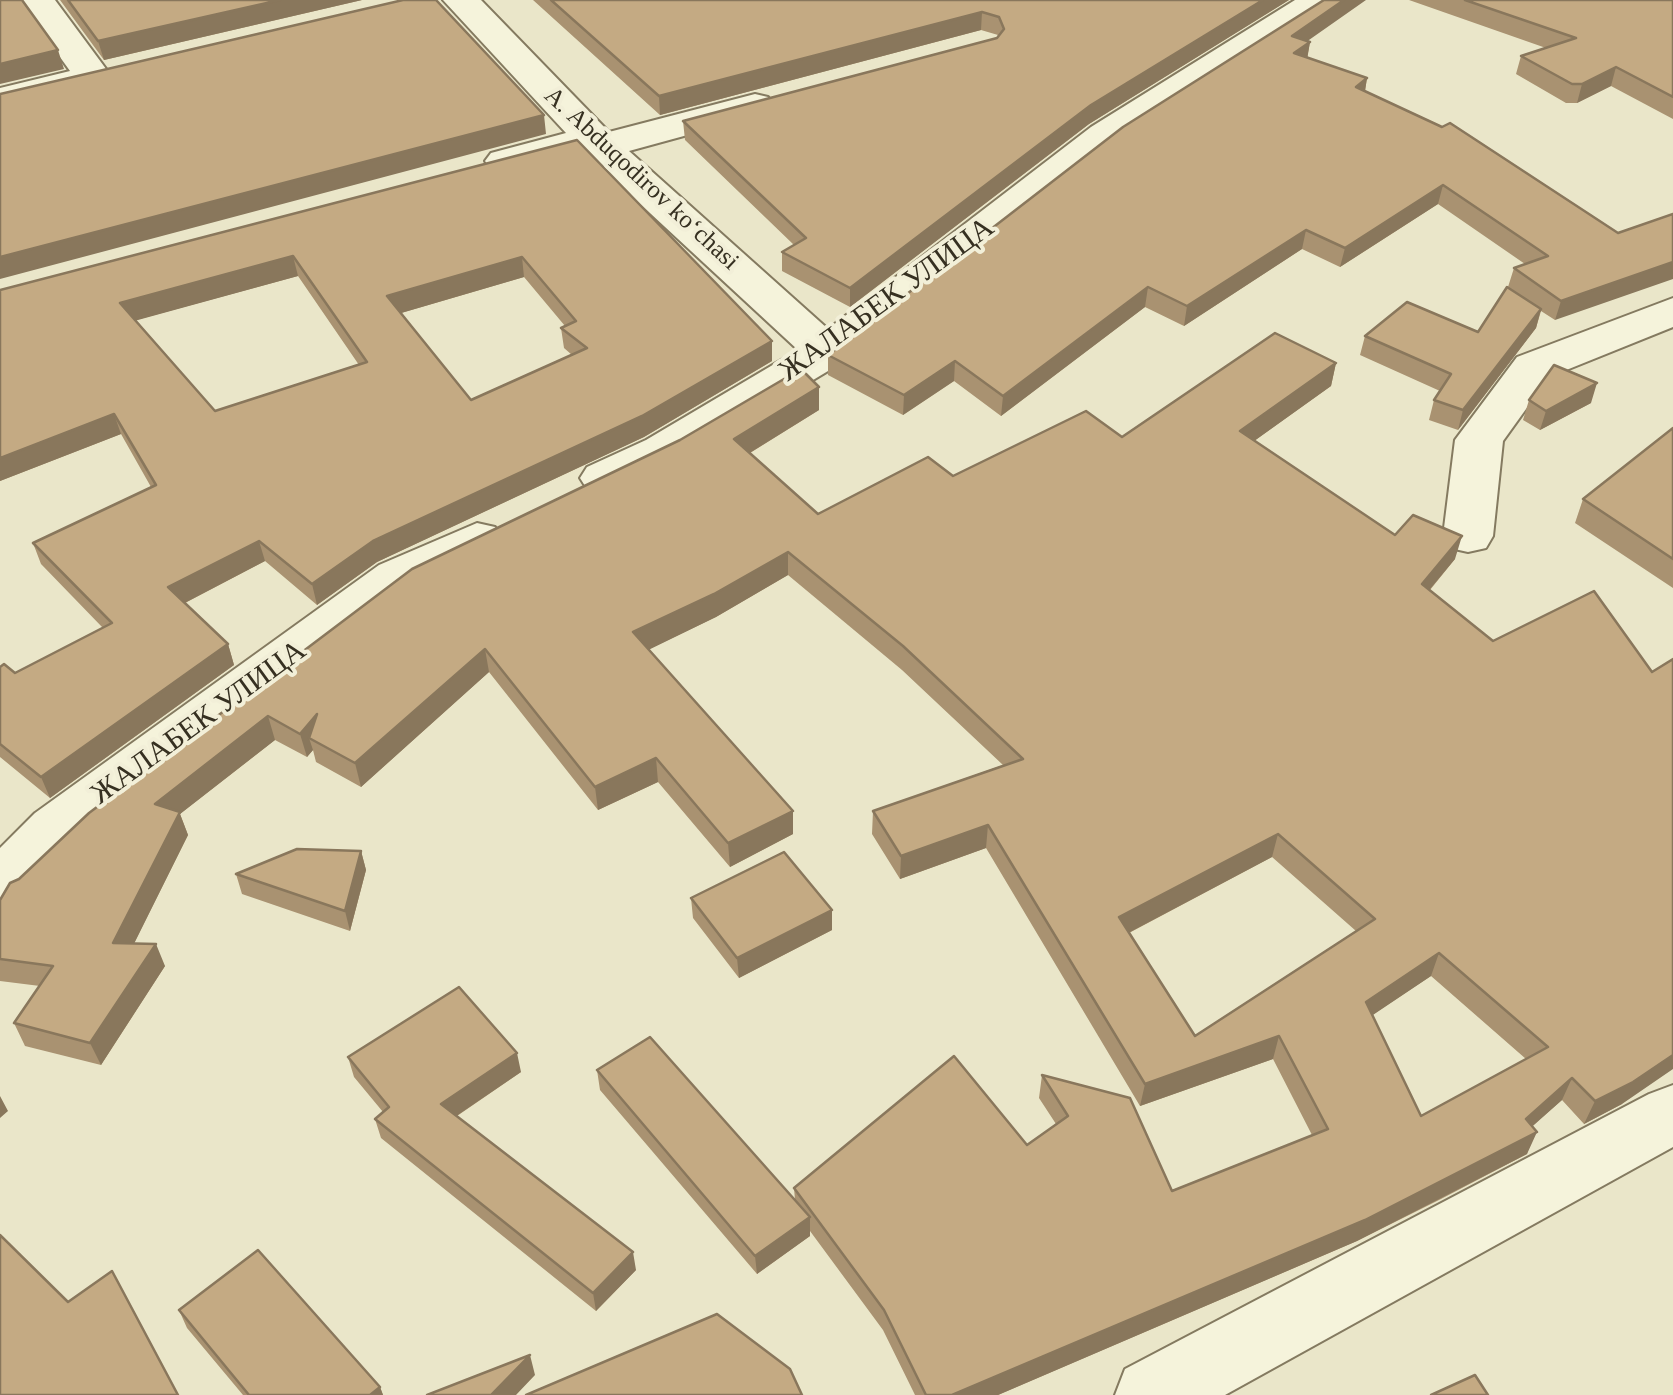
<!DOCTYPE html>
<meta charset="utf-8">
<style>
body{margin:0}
canvas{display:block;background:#eae6c9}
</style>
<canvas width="1673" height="1395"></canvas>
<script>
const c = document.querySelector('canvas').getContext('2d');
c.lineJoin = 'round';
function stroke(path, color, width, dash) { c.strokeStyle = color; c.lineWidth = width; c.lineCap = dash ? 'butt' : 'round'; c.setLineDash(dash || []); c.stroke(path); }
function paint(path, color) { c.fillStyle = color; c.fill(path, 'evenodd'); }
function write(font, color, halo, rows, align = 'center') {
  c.font = font + ' Georgia,serif'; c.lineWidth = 8; c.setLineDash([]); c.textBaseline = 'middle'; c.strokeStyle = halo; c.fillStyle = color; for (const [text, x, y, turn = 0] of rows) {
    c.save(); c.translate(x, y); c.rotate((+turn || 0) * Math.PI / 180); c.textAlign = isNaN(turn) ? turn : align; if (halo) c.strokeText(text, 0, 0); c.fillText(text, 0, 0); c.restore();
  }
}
const minor = new Path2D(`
 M 19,0 L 55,0 L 112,77 L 106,85 L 0,110 L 0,88 L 70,71 Z
 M 443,0 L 481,0 L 609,132 L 755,94 L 768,97 L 774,105 L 768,113 L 629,151 L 828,329 L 1091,127 L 1295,0 L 1337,0 L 1331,7 L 1119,143 L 843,362 L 680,460 L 621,489 L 604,493 L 587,489 L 580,478 L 587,467 L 646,440 L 798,350 L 584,152 L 505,173 L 491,169 L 485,161 L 491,153 L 566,133 Z
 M 1673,298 L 1673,327 L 1549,377 L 1503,441 L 1493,536 L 1486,548 L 1468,552 L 1450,548 L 1443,536 L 1455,440 L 1517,357 Z
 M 477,523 L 495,527 L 502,539 L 495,551 L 415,589 L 77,845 L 21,902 L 0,908 L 0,848 L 35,813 L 379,565 Z
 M 1673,1085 L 1673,1147 L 1225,1395 L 1115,1395 L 1125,1369 L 1649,1094 Z`);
stroke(minor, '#847a60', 4);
paint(minor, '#f5f3db');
paint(new Path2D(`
 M 60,0 L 362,0 L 104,60 Z
 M 533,0 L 1289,0 L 1089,124 L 850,307 L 782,271 L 782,252 L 794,245 L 685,140 L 683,121 L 997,38 L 998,35 L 981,30 L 660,115 Z
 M 1409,0 L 1673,0 L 1673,119 L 1611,86 L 1577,103 L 1566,103 L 1516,74 L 1521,56 L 1546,48 Z
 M 1307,41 L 1310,42 L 1307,58 L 1367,78 L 1365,91 L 1618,233 L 1555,320 L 1541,311 L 1536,328 L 1458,430 L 1429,420 L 1434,400 L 1440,391 L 1360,355 L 1365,336 L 1478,332 L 1518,294 L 1508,287 L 1514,268 L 1525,264 L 1438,204 L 1340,267 L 1302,249 L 1184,326 L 1145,307 L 1001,416 L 954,381 L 903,415 L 828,375 L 828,355 Z
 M 577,140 L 772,341 L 772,361 L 644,437 L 377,562 L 317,605 L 265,561 L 185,603 L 228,644 L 234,665 L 50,798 L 0,757 L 0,667 L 15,673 L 103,628 L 41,564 L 33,543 L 151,487 L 121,434 L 0,481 L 0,290 ZM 298,276 L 359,365 L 215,411 L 136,320 ZM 524,277 L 565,326 L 561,328 L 564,348 L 572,355 L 471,400 L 401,313 Z
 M 1336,363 L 1331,386 L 1254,441 L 1395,535 L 1455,559 L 1430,590 L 1622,1104 L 1584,1124 L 1562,1100 L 1532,1126 L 1527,1154 L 1441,1199 L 1357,1241 L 998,1395 L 915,1395 L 883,1330 L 810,1231 L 810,1236 L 757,1274 L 600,1090 L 597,1070 L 795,1200 L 794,1188 L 1027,1145 L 1056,1124 L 1039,1098 L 1042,1075 L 1172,1191 L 1312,1135 L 1273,1059 L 1140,1106 L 986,848 L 900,879 L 872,834 L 873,811 L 1003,765 L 902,670 L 788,575 L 716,617 L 649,649 L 793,811 L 793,834 L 730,867 L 658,782 L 598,810 L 489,672 L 361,787 L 316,762 L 313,750 L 307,757 L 275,740 L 180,814 L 188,835 L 134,943 L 165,966 L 101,1065 L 25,1046 L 14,1023 L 40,986 L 0,981 L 0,900 L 89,813 L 819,387 L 819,410 L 750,453 L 818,514 L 953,476 L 1122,437 ZM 1272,857 L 1356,931 L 1195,1036 L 1129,933 ZM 1431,976 L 1526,1059 L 1421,1116 L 1372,1015 Z
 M 1529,400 L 1591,403 L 1540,430 L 1523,420 Z
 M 1673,428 L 1673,588 L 1575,523 L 1583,499 Z
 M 361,851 L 366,870 L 350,931 L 242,894 L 236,874 Z
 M 691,898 L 832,930 L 739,978 L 693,918 Z
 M 348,1057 L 521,1072 L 457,1116 L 636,1270 L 596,1311 L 381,1138 L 375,1119 L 383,1112 L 354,1077 Z
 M 179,1310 L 380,1387 L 383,1395 L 243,1395 L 187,1328 Z`), '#a99271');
paint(new Path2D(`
 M 280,0 L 362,0 L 104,60 L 98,41 Z
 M 1263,0 L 1289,0 L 1089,124 L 850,307 L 850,288 L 1091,105 Z
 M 1344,0 L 1366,0 L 1289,54 L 1292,36 Z
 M 982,12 L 981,30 L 660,115 L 659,96 Z
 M 1310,42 L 1307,60 L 1294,53 Z
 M 58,50 L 64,69 L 0,84 L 0,64 Z
 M 1616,67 L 1611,86 L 1577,103 L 1582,84 Z
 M 1367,78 L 1364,97 L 1356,87 Z
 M 544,115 L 546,134 L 0,279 L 0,257 Z
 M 1443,185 L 1438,204 L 1340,267 L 1345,248 Z
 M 1306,230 L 1302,249 L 1184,326 L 1187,306 Z
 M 293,256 L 298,276 L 127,323 L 120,303 Z
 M 522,257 L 524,277 L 391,316 L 387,296 Z
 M 1673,262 L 1673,279 L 1555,320 L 1561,301 Z
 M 1148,287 L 1145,307 L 1001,416 L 1003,396 Z
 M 1541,309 L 1536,328 L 1458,430 L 1463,410 Z
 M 772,341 L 772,361 L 644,437 L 377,562 L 317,605 L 312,584 L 373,541 Z
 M 955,361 L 954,381 L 903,415 L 904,395 Z
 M 1336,363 L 1331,386 L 1236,454 L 1240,431 Z
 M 1597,383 L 1591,403 L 1540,430 L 1546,411 Z
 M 819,387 L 819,410 L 735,462 L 734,439 Z
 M 114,414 L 121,434 L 0,481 L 0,458 Z
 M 1462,536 L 1455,559 L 1415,607 L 1422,584 Z
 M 259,541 L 265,561 L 175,608 L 168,587 Z
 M 788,552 L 788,575 L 716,617 L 636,656 L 633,632 Z
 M 228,644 L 234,665 L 50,798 L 41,777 Z
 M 485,649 L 489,672 L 361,787 L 355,763 Z
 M 317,714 L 309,738 L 313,750 L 307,757 L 300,734 Z
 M 268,716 L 275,740 L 180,814 L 188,835 L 123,966 L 113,943 L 155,804 Z
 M 656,758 L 658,782 L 598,810 L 595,787 Z
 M 793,811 L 793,834 L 730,867 L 728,843 Z
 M 988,825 L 986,848 L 900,879 L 901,856 Z
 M 1278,834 L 1272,857 L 1115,940 L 1119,917 Z
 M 361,851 L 366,870 L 350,931 L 345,911 Z
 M 832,910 L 832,930 L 739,978 L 737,958 Z
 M 156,944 L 165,966 L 101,1065 L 90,1043 Z
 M 1439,953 L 1431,976 L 1358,1025 L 1366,1002 Z
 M 1279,1036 L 1273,1059 L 1140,1106 L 1145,1084 Z
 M 517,1053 L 521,1072 L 446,1123 L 441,1104 Z
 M 1673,1055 L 1673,1069 L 1622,1104 L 1584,1124 L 1595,1101 Z
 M 1572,1078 L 1562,1100 L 1516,1141 L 1526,1119 Z
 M 0,1096 L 8,1111 L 0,1118 Z
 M 1537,1132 L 1527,1154 L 1357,1241 L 998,1395 L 952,1395 Z
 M 810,1217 L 810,1236 L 757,1274 L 755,1256 Z
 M 633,1252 L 636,1270 L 596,1311 L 593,1293 Z
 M 530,1355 L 535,1375 L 516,1395 L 491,1395 Z
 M 380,1387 L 383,1395 L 370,1395 Z`), '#89775c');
const building = new Path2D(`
 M 0,0 L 22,0 L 58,50 L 0,64 Z
 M 68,0 L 280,0 L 98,41 Z
 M 403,0 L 436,0 L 544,115 L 0,257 L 0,94 Z
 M 551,0 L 1263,0 L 1091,105 L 850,288 L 782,252 L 806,238 L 683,121 L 997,38 L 1004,29 L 999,17 L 982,12 L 659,96 Z
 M 1324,0 L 1344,0 L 1292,36 L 1310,42 L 1294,53 L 1367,78 L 1356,87 L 1442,127 L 1450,123 L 1618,233 L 1673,214 L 1673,262 L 1561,301 L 1514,268 L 1548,256 L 1443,185 L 1345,248 L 1306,230 L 1187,306 L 1148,287 L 1003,396 L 955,361 L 904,395 L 828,355 L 1123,127 Z
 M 1465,0 L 1673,0 L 1673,97 L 1616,67 L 1582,84 L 1572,84 L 1521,56 L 1576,38 Z
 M 577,140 L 772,341 L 642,416 L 373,541 L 312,584 L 259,541 L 168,587 L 228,644 L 41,777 L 0,744 L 0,667 L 4,664 L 15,673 L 112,623 L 33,543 L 156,485 L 114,414 L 0,458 L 0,290 ZM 293,256 L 367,362 L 215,411 L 120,303 ZM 522,257 L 576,321 L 561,328 L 587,348 L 471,400 L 387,296 Z
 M 1507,287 L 1541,309 L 1463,410 L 1434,400 L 1451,374 L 1365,336 L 1407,302 L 1478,332 Z
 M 1275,333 L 1336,363 L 1240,431 L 1395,535 L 1413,515 L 1462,536 L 1422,584 L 1493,641 L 1594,591 L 1652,672 L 1673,659 L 1673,1055 L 1633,1082 L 1595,1101 L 1572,1078 L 1526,1119 L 1537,1132 L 1365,1220 L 952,1395 L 926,1395 L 884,1310 L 794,1188 L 954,1056 L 1027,1145 L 1068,1116 L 1042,1075 L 1130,1098 L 1172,1191 L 1328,1129 L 1279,1036 L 1145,1084 L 988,825 L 901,856 L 873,811 L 1023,759 L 903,646 L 788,552 L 714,594 L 633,632 L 793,811 L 728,843 L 656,758 L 595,787 L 485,649 L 355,763 L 309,738 L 317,714 L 300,734 L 268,716 L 155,804 L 180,812 L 113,943 L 156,944 L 90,1043 L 14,1023 L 53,966 L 0,959 L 0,900 L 10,883 L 19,879 L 89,813 L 412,569 L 680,440 L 801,369 L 819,387 L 734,439 L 818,514 L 928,457 L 953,476 L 1086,411 L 1122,437 ZM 1278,834 L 1375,919 L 1195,1036 L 1119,917 ZM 1439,953 L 1548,1047 L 1421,1116 L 1366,1002 Z
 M 1554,365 L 1597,383 L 1546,411 L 1529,400 Z
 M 1673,428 L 1673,559 L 1583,499 Z
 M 297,849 L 361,851 L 345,911 L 236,874 Z
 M 784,852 L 832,910 L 737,958 L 691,898 Z
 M 459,987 L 517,1053 L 441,1104 L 633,1252 L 593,1293 L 375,1119 L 389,1107 L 348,1057 Z
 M 650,1037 L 810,1217 L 755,1256 L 597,1070 Z
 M 0,1235 L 68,1302 L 112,1271 L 178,1395 L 0,1395 Z
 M 258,1250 L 380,1387 L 370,1395 L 249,1395 L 179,1310 Z
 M 717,1314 L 790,1369 L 802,1395 L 526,1395 Z
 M 530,1355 L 491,1395 L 427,1395 Z
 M 1475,1375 L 1488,1395 L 1431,1395 Z`);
paint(building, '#c4aa83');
stroke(building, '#89775c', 2.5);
write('25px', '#363021', '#f2efd8', [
 ["A. Abduqodirov koʻchasi",641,179,43]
]);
write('30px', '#363021', '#f2efd8', [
 ["ЖАЛАБЕК УЛИЦА",887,300,-36],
 ["ЖАЛАБЕК УЛИЦА",199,723,-36]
]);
</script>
